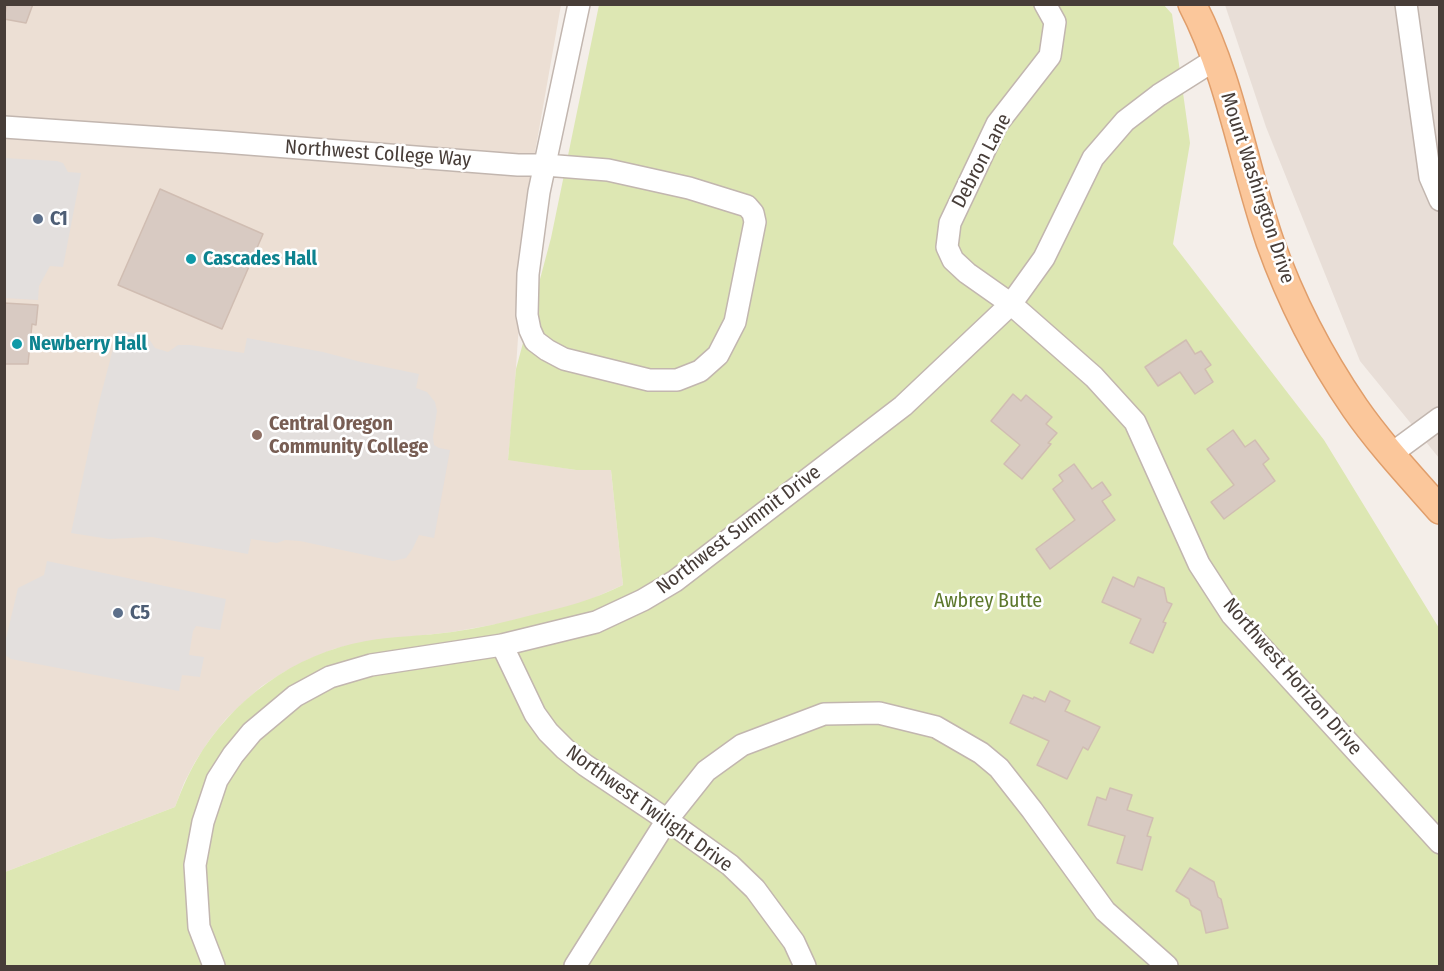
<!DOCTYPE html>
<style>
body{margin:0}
#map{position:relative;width:1444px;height:971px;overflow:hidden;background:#f4eee9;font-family:"Fira Sans Condensed",sans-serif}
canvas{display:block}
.frame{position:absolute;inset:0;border:6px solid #473d38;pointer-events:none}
</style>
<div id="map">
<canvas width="1444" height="971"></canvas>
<div class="frame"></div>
</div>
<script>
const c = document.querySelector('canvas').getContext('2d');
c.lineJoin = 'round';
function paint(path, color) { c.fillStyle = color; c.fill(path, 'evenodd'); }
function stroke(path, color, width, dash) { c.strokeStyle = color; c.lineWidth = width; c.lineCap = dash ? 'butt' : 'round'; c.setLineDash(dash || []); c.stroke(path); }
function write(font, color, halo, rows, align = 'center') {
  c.font = font + ' "Fira Sans Condensed",sans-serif'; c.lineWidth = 5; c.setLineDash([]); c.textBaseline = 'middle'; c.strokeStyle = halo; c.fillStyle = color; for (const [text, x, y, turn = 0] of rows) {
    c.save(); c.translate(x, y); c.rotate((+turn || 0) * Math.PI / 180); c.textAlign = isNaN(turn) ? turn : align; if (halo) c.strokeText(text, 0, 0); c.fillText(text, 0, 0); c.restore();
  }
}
paint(new Path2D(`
 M 1225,5 L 1439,5 L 1439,458 L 1360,361 L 1266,127 Z`), '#e8ded7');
paint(new Path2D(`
 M 5,5 L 561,5 L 528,192 L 513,411 L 508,459 L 576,470 L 611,470 L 623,585 L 580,604 L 503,623 L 452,632 L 364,642 L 334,649 L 307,660 L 284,672 L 262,686 L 245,701 L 226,719 L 210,739 L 195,762 L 184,783 L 175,807 L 5,872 Z`), '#ecdfd4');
paint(new Path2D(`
 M 1163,4 L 1172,14 L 1190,143 L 1173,244 L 1324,440 L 1439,628 L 1439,966 L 5,966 L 5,872 L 175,807 C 181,792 187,776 196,761 C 232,699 294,654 366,641 C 394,636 423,636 452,632 C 479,628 506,622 532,615 C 566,607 592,600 623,585 L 611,470 L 576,470 L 508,460 L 516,369 L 551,238 L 599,5 Z`), '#dde7b3');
paint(new Path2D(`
 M 4,158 L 57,161 L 63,163 L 68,172 L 81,173 L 63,267 L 50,266 L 39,286 L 38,300 L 5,298 Z
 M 118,330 L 147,336 L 155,348 L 168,352 L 178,345 L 190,345 L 244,353 L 247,338 L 323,352 L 361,362 L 419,374 L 416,388 L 427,392 L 435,402 L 437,411 L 433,437 L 434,445 L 439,448 L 450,450 L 434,538 L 419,535 L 413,548 L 406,558 L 393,561 L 300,541 L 285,540 L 277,543 L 251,539 L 248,554 L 152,537 L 109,539 L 71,533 L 98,406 Z
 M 47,561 L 226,599 L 220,630 L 196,626 L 193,631 L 189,655 L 204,657 L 200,677 L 182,675 L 179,691 L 11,659 L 5,655 L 5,643 L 18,588 L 44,575 Z`), '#e3dfdd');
const building = new Path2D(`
 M 7,4 L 33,4 L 26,23 L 4,19 Z
 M 160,189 L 263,234 L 222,329 L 118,285 Z
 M 4,303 L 38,305 L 36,325 L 32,324 L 28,364 L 4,364 Z
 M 1186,340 L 1195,354 L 1201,351 L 1211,365 L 1205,369 L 1213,382 L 1195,394 L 1180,372 L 1158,386 L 1145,367 Z
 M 1013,394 L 1021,401 L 1026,395 L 1052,417 L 1046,424 L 1057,433 L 1048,443 L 1051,444 L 1022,479 L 1004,464 L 1020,445 L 991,421 Z
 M 1233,430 L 1245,447 L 1255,440 L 1269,459 L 1263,464 L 1275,481 L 1224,519 L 1211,502 L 1234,485 L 1207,449 Z
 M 1074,464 L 1092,489 L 1102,482 L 1111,495 L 1102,501 L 1115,520 L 1050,569 L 1036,549 L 1075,520 L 1053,489 L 1063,481 L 1059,475 Z
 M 1113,577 L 1134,587 L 1138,577 L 1164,588 L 1167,602 L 1172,604 L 1163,622 L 1166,623 L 1153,653 L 1130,643 L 1141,619 L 1102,602 Z
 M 1050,691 L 1070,701 L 1065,711 L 1100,727 L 1088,750 L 1083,747 L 1067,779 L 1037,765 L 1049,741 L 1010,723 L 1023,695 L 1033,699 L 1034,697 L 1045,702 Z
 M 1110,788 L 1132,795 L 1127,810 L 1153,818 L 1147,836 L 1151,837 L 1142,870 L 1117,863 L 1125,836 L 1088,825 L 1097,797 L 1106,800 Z
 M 1190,868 L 1214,882 L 1218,897 L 1221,899 L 1228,928 L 1206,933 L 1201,911 L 1191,905 L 1189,899 L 1176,891 Z`);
paint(building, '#d8cac2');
stroke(building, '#d0bdb2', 1.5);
const minor = new Path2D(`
 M 1045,4 L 1055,22 L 1050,56 L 997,124 L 950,223 L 947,247 L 953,260 L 967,273 L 1011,304 L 1094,377 L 1135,422 L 1199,564 L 1232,615 L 1440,843
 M 1406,4 L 1430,177 L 1440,200
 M 4,127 L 223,142 L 518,165 L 545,165 L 608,170 L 689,188 L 747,206 L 753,213 L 755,222 L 735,322 L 718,355 L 700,371 L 677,380 L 649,380 L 564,359 L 547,350 L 535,341 L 530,330 L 527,315 L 528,274 L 539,192 L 579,4
 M 1391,454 L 1440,418
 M 502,645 L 535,714 L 548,732 L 565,749 L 585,765 L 667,820 L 730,865 L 755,889 L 794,942 L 805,966
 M 214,966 L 199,927 L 195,865 L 203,822 L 217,780 L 233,755 L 252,732 L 295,696 L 330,677 L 371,665 L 502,645 L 596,622 L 643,600 L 675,581 L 903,406 L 1011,304 L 1044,258 L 1093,158 L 1125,121 L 1159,95 L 1216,59
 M 575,966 L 667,820 L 706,771 L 742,745 L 824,714 L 879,713 L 936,727 L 981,753 L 999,768 L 1032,810 L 1105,911 L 1167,966`);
const major = new Path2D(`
 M 1192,4 C 1231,79 1243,164 1270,242 C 1291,301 1320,357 1355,408 C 1380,444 1411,477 1440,510`);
stroke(minor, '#c2b6af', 24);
stroke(major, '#e09e6b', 30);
stroke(minor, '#fff', 21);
stroke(major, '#fbc79b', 27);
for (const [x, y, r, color] of [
 [38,219,6,"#5c6f8a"],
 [191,259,6,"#0f9aa8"],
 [17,344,6,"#0f9aa8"],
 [257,435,6,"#8d6e63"],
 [118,613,6,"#5c6f8a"]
]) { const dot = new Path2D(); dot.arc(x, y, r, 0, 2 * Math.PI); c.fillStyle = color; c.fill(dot); stroke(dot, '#fff', 2); }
write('20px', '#473d38', '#fff', [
 ["Northwest College Way",378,154,4],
 ["Debron Lane",982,161,-62],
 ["Mount Washington Drive",1257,188,72],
 ["Northwest Summit Drive",739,530,-37],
 ["Northwest Horizon Drive",1292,677,49],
 ["Northwest Twilight Drive",649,809,36]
]);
write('bold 20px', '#4e5e75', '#fff', [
 ["C1",50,219],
 ["C5",130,613]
], 'left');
write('bold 20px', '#0d838f', '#fff', [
 ["Cascades Hall",203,259],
 ["Newberry Hall",29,344]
], 'left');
write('bold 20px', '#785e54', '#fff', [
 ["Central Oregon",269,424],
 ["Community College",269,447]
], 'left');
write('20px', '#5d782c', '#fff', [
 ["Awbrey Butte",988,601]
]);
</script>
